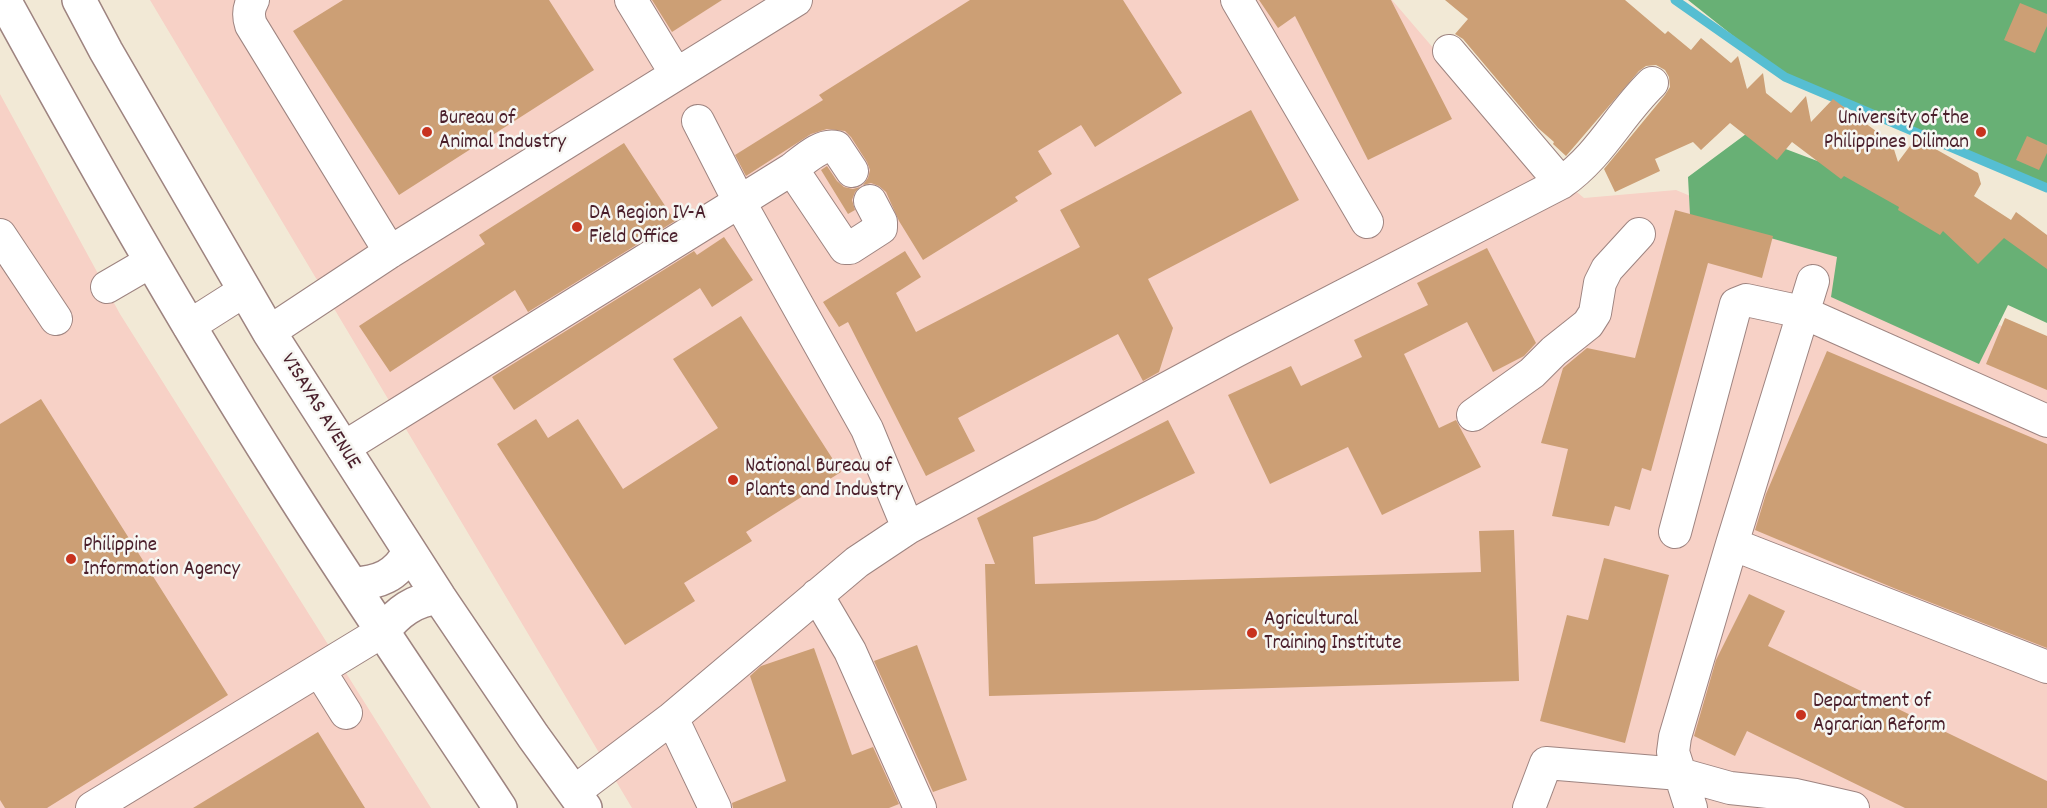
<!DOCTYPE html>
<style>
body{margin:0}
canvas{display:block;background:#f2e9d6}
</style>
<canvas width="2047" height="808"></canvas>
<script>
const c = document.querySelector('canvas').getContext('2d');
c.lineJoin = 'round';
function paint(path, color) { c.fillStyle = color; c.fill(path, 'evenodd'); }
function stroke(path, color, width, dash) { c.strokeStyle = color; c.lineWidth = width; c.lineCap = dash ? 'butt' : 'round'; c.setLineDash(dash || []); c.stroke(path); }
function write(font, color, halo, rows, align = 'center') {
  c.font = font + ' Dekko,sans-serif'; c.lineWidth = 5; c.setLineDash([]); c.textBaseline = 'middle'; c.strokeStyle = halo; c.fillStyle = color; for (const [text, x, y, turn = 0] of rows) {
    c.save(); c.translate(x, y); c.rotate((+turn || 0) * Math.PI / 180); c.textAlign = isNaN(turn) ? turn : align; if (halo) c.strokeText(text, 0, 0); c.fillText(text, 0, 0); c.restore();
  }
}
paint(new Path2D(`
 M 150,0 L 1392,0 L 1508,135 L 1584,198 L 1676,190 L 2047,345 L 2047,808 L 632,808 Z
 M 0,94 L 120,314 L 431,808 L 0,808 Z`), '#f7d1c6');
paint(new Path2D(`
 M 1688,0 L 2047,0 L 2047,188 L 1785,77 Z
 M 1746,134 L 2042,246 L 2047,249 L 2047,323 L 2008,305 L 1979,364 L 1831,297 L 1837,257 L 1690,215 L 1688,177 Z`), '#68b075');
stroke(new Path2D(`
 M 1675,0 L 1785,77 L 2047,188`), '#56bed2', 9);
paint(new Path2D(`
 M 343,0 L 549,0 L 594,70 L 399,195 L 293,31 Z
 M 652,0 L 722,0 L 672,32 Z
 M 970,0 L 1123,0 L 1182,93 L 1095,147 L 1081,125 L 1038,151 L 1052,174 L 1015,197 L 1018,201 L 923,260 L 899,221 L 886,192 L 879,186 L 871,183 L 863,185 L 868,178 L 870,170 L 867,162 L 851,137 L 845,131 L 827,129 L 811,134 L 746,176 L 735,155 L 823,100 L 819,95 Z
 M 1259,0 L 1391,0 L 1452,119 L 1368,160 L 1295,16 L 1278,28 Z
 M 1445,0 L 1625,0 L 1665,34 L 1668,31 L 1691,50 L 1701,38 L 1731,63 L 1738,56 L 1747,89 L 1763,73 L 1766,93 L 1791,113 L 1806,96 L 1811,122 L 1833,99 L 1892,143 L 1898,162 L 1916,138 L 1978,173 L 1981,184 L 1974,196 L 2011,220 L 2016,212 L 2047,235 L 2047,269 L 2004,238 L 1978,264 L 1943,231 L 1940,235 L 1898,210 L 1899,207 L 1844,176 L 1841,179 L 1792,142 L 1777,160 L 1730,123 L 1701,150 L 1693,142 L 1655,159 L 1660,171 L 1615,192 L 1604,169 L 1665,95 L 1670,87 L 1669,77 L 1665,70 L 1656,65 L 1646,66 L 1639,71 L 1566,156 L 1553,144 L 1554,142 L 1538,128 L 1463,39 L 1455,34 L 1468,19 Z
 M 2020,3 L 2047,14 L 2047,26 L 2035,53 L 2004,40 Z
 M 1251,110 L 1299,200 L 1148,279 L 1173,328 L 1159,372 L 1143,381 L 1118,334 L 958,418 L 975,451 L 926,476 L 848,322 L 839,327 L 823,302 L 905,251 L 921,277 L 896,293 L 916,332 L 1080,247 L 1060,210 Z
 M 2027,136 L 2047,145 L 2047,153 L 2039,170 L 2016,160 Z
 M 624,143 L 675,221 L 528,312 L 515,290 L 390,372 L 359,326 L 485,244 L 479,235 Z
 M 827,166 L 837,181 L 844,187 L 853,189 L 860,187 L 855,192 L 852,200 L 855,210 L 848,214 L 821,170 Z
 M 1675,210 L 1773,236 L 1762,278 L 1708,263 L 1651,471 L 1642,468 L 1630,510 L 1615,506 L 1609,526 L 1552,516 L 1568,449 L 1541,443 L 1563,368 L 1587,348 L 1635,358 Z
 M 724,237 L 753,280 L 712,307 L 700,288 L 514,410 L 492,377 L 694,251 L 697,255 Z
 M 1487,248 L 1536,343 L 1524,356 L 1493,372 L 1467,322 L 1404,354 L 1439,428 L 1456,420 L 1481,467 L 1382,515 L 1348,447 L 1270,484 L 1228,395 L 1291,366 L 1301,386 L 1362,357 L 1354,340 L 1428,305 L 1417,283 Z
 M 741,316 L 841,472 L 746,532 L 752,541 L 684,583 L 695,601 L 625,645 L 497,444 L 536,419 L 548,438 L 578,419 L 623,489 L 718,428 L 673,359 Z
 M 2005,318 L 2047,336 L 2047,390 L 1986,364 Z
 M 1827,351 L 2047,444 L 2047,648 L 1896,589 L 1755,530 L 1766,494 Z
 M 41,399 L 228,695 L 47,808 L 5,808 L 0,800 L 0,424 Z
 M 1168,420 L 1195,473 L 1096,520 L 1033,537 L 1035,584 L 1481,572 L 1479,531 L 1514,530 L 1519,681 L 989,696 L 985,564 L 995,564 L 977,518 Z
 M 1604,558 L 1669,575 L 1625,743 L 1540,721 L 1567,615 L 1588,620 Z
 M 1749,594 L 1785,611 L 1768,646 L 2047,781 L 2047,808 L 1905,808 L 1747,731 L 1735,756 L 1694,736 L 1716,660 Z
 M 917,645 L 967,780 L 933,792 L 874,661 Z
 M 814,648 L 852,755 L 873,747 L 899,804 L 889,808 L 733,808 L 732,803 L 786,781 L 750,676 L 761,666 Z
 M 318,732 L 365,808 L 193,808 Z`), '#cc9f75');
const minor = new Path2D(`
 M 253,0 C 248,9 248,16 251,25 L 390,252
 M 631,0 L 676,74
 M 1237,0 L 1367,222
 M 1449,51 L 1561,183
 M 698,121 L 739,201 L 867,429 L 908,528
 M 792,169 L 845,248 L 850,248 L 881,228 L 881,222 L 870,201
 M 0,235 L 56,319
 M 107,287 L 150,262
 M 189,326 L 244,291
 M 269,332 L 390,252 L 796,0
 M 1473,415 L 1532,373 L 1554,351 L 1588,324 L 1595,313 L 1600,283 L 1607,269 L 1639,234
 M 343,448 L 792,169 C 803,161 821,143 836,147 L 852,171
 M 1675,532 L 1736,304 L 1746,300 L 1802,312 L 2047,421
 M 1732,544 L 2047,667
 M 817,595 L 850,651 L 920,808
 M 319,670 L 346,713
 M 672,718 L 715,808
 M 574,792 L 672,718 L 857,562 L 908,528 L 1236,351 L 1561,183 C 1601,155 1618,116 1652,83
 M 1805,797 L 1853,808
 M 92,808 L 383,631
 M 1529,808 L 1546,763 L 1680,774 L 1730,788 L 1796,795 L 1805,797 L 1801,808
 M 1691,808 L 1673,752 L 1675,737 L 1732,544 L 1813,281`);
const major = new Path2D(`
 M 4,0 C 91,159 180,316 277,469 C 349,584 426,695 500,808
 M 79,0 L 106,51 L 269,332 L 439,597 L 533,736 L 585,808
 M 353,584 C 378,583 397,576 409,552
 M 383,631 C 398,612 414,600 439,597`);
stroke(minor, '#9e8480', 34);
stroke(major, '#9e8480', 36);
stroke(minor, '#fff', 32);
stroke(major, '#fff', 33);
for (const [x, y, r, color] of [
 [427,132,6,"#c8321e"],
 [1981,132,6,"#c8321e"],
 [577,227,6,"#c8321e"],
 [733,480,6,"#c8321e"],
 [71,559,6,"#c8321e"],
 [1252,633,6,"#c8321e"],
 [1801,715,6,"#c8321e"]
]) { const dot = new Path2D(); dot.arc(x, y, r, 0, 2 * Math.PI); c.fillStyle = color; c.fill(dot); stroke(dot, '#f6f6f2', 2); }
write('21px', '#4a1f2b', '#f6f6f2', [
 ["Bureau of",439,120],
 ["Animal Industry",439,144],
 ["University of the",1969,120,"right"],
 ["Philippines Diliman",1969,144,"right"],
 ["DA Region IV-A",589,215],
 ["Field Office",589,239],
 ["National Bureau of",745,468],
 ["Plants and Industry",745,492],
 ["Philippine",83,547],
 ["Information Agency",83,571],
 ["Agricultural",1264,621],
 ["Training Institute",1264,645],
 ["Department of",1813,703],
 ["Agrarian Reform",1813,727]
], 'left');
write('21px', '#4a1f2b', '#f6f6f2', [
 ["VISAYAS AVENUE",319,412,58]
]);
</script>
